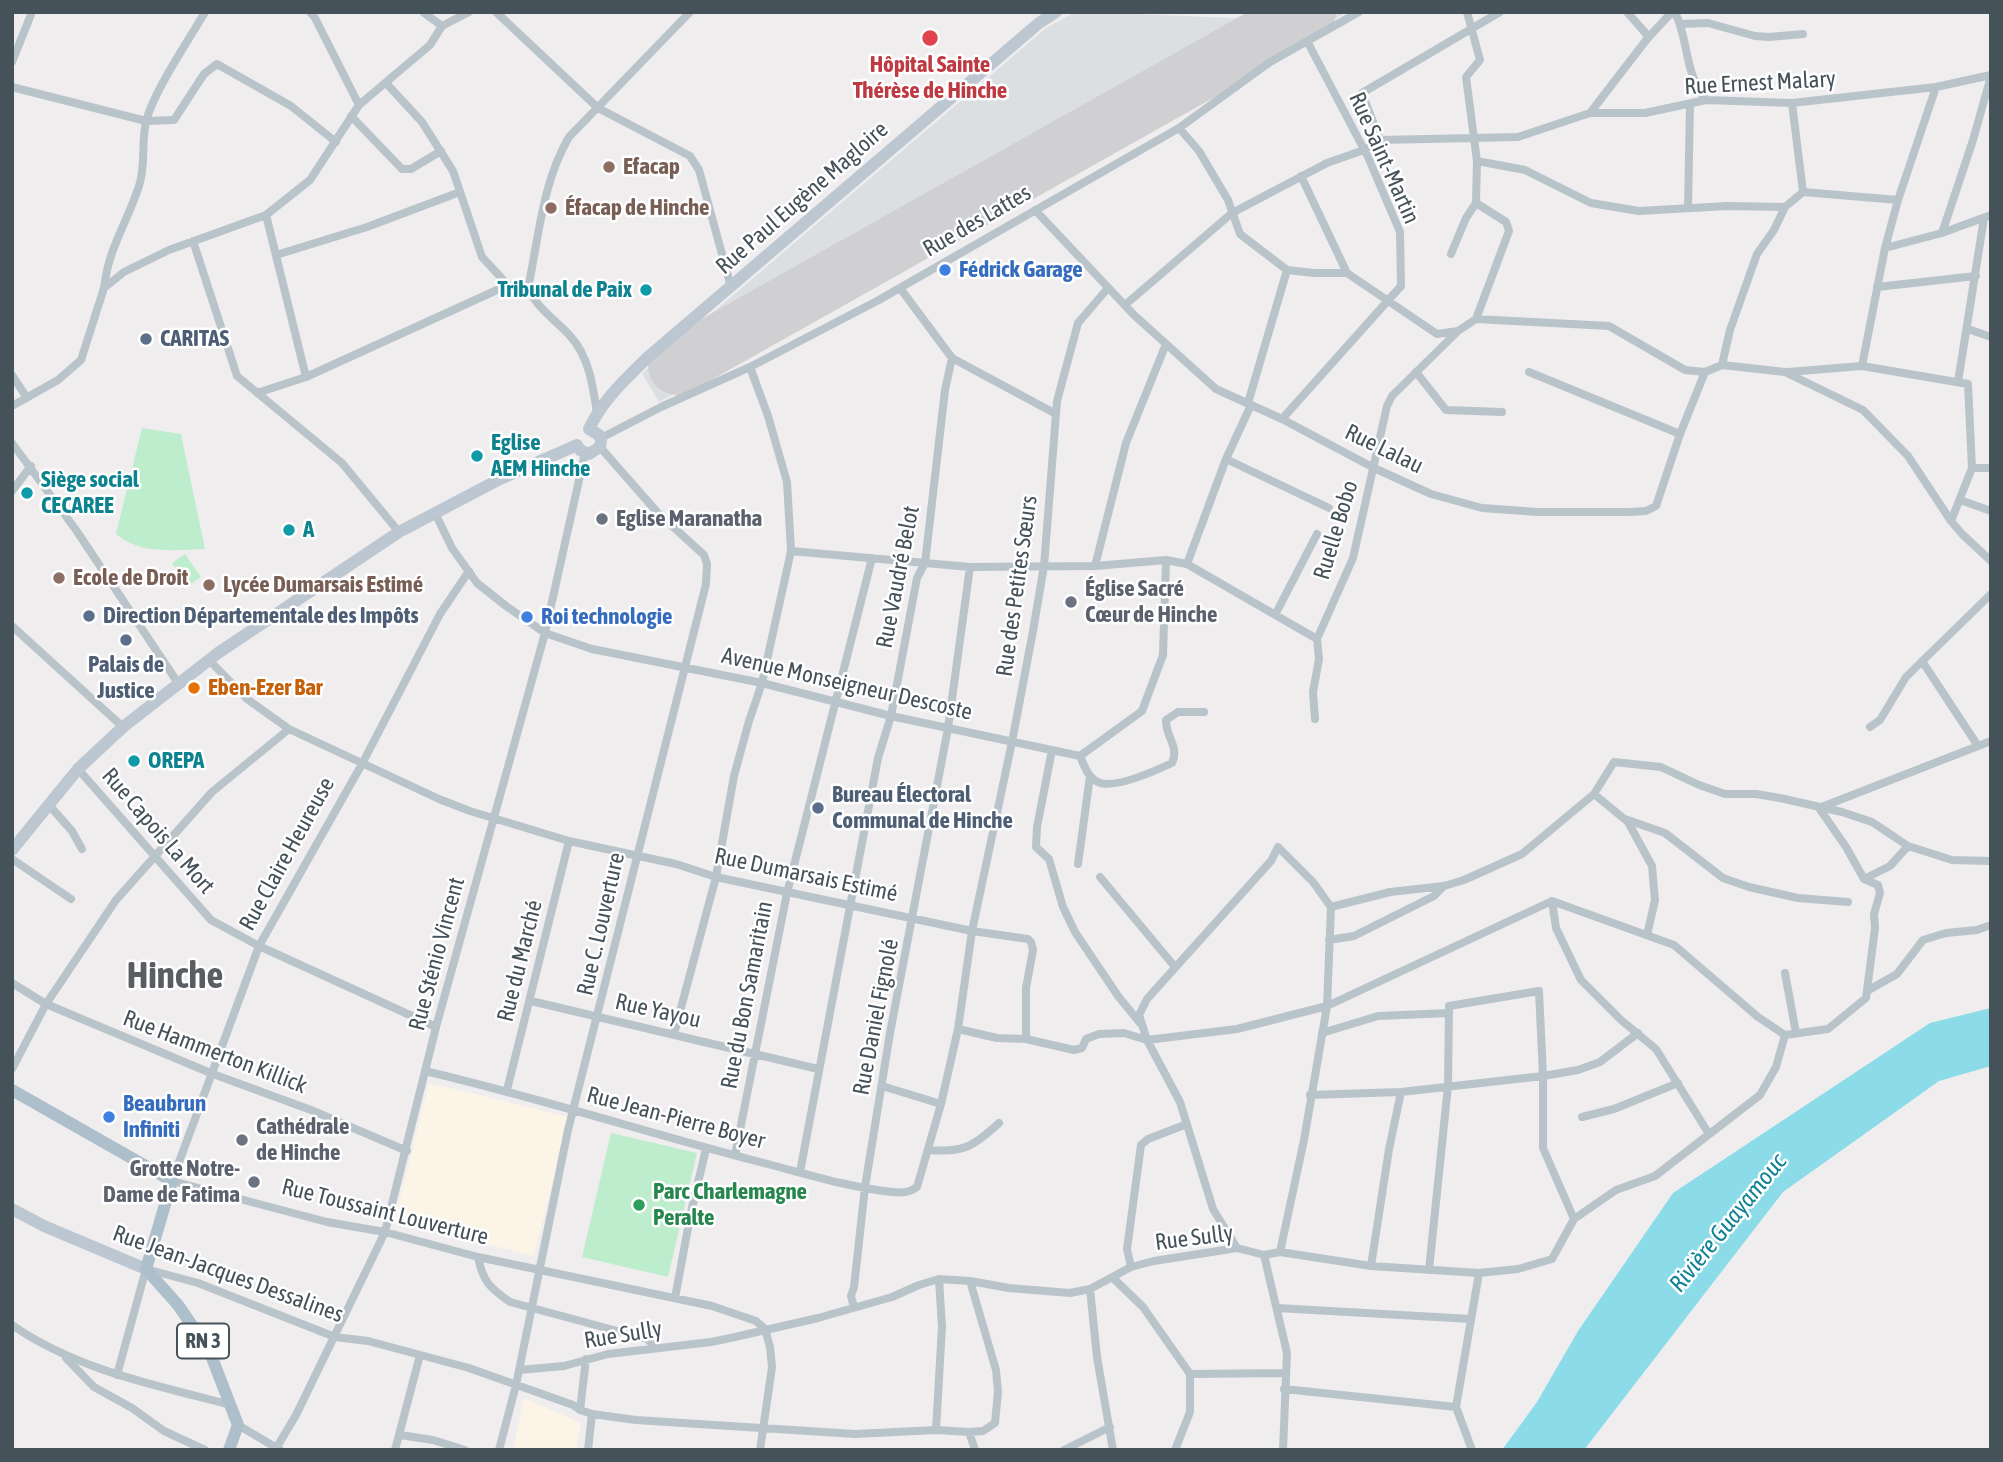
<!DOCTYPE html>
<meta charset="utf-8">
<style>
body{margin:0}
#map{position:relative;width:2003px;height:1462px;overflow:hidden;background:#f0edee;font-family:"Asap Condensed",sans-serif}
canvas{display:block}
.frame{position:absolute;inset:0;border:14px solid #46525a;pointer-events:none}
</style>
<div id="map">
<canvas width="2003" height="1462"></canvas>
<div class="frame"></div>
</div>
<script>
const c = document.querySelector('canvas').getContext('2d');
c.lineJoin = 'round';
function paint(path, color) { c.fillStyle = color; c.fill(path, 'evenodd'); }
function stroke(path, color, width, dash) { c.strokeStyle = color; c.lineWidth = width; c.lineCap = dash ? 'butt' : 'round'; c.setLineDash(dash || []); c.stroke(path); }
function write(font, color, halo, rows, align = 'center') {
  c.font = font + ' "Asap Condensed",sans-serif'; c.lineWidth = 5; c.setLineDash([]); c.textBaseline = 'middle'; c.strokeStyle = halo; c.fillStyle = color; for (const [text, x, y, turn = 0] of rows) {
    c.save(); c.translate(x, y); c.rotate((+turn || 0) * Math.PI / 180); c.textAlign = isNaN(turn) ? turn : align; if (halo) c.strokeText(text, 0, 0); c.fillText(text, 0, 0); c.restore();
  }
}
paint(new Path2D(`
 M 429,1083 L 569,1117 L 534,1256 L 394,1221 Z
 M 524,1398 L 581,1423 L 576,1450 L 513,1450 Z`), '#fbf4e7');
paint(new Path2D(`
 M 1087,12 L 1232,18 L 1268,16 L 1277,12 L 1347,12 L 659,402 L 642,373 L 1046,28 L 1072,14 Z`), '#dcdfe2');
paint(new Path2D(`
 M 142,428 L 181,434 L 205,549 C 174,550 141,555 116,534 Z
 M 185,554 L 201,577 L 188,586 L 172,563 Z
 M 611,1133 L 697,1153 L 668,1277 L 582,1257 Z`), '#bdedcc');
paint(new Path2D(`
 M 1991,1008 L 1991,1066 L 1939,1081 L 1783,1192 L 1584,1450 L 1502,1450 L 1537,1402 L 1578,1331 L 1673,1193 L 1930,1023 Z`), '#8bdbe9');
stroke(new Path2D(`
 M 677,366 L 1307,12`), '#d0d0d3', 58);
stroke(new Path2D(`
 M 310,12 L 315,18 L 359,105
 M 423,12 L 442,26
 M 496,12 L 598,108 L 690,156 L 699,170 L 731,287
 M 1467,12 L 1480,60 L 1466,77 L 1477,161 L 1525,170 L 1591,203 L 1639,211 L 1727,206 L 1785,207
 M 1627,12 L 1649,37
 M 1675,12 C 1690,44 1683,70 1706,100
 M 1680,24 L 1708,23 L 1755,36 L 1769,37 L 1803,34
 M 12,62 L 32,12
 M 386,83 L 422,122 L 453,171 L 482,257 L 508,285 L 528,288
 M 12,87 L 146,121 L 174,120 L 204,74 L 217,64 L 291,106 L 336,142
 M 1590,113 L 1647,39 L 1672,12
 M 351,116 L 402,169 L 411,169 L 441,151
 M 1179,128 L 1199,151 L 1228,200 L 1240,234 L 1287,270 L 1314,273 L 1347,273 L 1437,334 L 1458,331 L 1476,319 L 1609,326 L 1685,370 L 1705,372
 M 1380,140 L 1362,93 L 1500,12
 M 1301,176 L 1347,273
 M 1803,192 L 1898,200
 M 1476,203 L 1506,222 L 1509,231 L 1476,319
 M 1688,208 L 1690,104
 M 1035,210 L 1134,315 L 1216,389 L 1282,419 L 1374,468 L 1431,494 L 1482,508 L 1538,512 L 1628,512 L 1646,511 L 1656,506 L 1680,434 L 1705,372
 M 266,215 L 306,377
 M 1942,233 L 1973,140 L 1991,76
 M 193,241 L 237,376 L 342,463 L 399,532
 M 1885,248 L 1942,233 L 1991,215
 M 1451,254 L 1466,218 L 1476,203 L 1477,161
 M 276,255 L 367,227 L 460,192
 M 1877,287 L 1976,276
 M 104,288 C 108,249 127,223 139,186 C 146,166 141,142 146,122 C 153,92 189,40 205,12
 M 900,288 L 952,358 L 1056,414
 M 1125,305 L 1232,213 L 1327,163 L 1364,150 L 1380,140 L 1518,137 L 1590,113 L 1645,113 L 1706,100 L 1792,103 L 1936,87 L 1991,75
 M 1968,329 L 1991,337
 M 1722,365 L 1785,372 L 1863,410 L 1908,456 L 1951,521 L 1962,534 L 1991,561
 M 1862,366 L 1885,248 L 1898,200 L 1936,87
 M 1416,372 L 1446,410 L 1502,412
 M 1529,372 L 1680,434
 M 1705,372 L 1722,365 L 1730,330 L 1757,254 L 1774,230 L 1785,207 L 1803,192 L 1792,103
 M 1788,372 L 1862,366 L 1968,384 L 1972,468 L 1951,521
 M 12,375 L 27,398
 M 1958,382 L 1984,218
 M 257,393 L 306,377 L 508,285
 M 1248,403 L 1287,270
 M 12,406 L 58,380 L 81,360 L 104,288 L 124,272 L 169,250 L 266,215 L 310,180 L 359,105 L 430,45 L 442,26 L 469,12
 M 597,413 C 593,386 589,357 571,337 C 556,320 537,309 528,288 C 539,237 542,183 569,137 L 690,12
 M 1282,419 L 1401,286 L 1400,232 L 1368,157 L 1307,41
 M 601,438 L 661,407 L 750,367 L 877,301 L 1179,128 L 1270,62 L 1359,12
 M 12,443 L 76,530 L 178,683
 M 1226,459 L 1329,508
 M 1972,468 L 1991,468
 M 12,491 L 31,466
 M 1960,500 L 1991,511
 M 435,513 L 452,548 L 477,583 L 506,606 L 545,633 L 592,649 L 762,683 L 891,716 L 1080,756 L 1142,711 L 1163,655 L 1166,560
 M 791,551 L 970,567 L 1095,566 L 1166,560 L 1187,564 L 1317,639
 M 1187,564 L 1226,459 L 1251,405
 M 1095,566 L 1126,443 L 1166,344
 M 469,571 L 440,614 L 362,764 L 259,946 L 172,1181 L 327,1222 L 385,1232 L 478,1257 L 712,1306 L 756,1321 L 765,1329 L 770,1347 L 772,1367 L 760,1450
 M 1276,613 L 1317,534
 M 12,626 L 123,727
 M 209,660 L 247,699 L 289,729 L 439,799 L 470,811 L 569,841 L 676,864 L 716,877 L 972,931 L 1028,939 L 1031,942 L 1033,950 L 1026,988 L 1026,1039 L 1074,1050 L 1082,1048 L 1086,1039 L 1099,1034 L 1124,1033 L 1147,1040 L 1237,1029 L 1327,1006 L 1552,901 L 1674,945 L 1758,1017 L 1785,1035 L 1828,1029 L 1866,998 L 1875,928 L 1874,914 L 1880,893 L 1878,885 L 1864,879 L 1846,847 L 1819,808 L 1991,741
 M 1922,661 L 1978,746
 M 1315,719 L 1313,692 L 1319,659 L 1317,639 L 1353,558 L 1387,406 L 1392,396 L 1458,331
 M 1870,727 L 1880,720 L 1906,677 L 1991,594
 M 1052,750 L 1037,827 L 1036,847 L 1049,859 L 1063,907 L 1075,932 L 1118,996 L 1140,1023
 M 1080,756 C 1084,765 1088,778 1098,782 C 1113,790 1157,770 1172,763 C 1180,747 1165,736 1166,720 L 1178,712 L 1204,712
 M 78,769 L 211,920 L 259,946 L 436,1027
 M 1594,794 L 1628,822 L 1652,866 L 1655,900 L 1647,935
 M 48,804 L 72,831 L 82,849
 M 1625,819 L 1665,833 L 1723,878 L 1749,887 L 1798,898 L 1848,902
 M 12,859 L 71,899
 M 1078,864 L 1090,776
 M 1100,877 L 1175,967
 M 1864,879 L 1890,866 L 1908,846
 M 1552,901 L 1556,928 L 1581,980 L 1621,1020 L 1656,1049 L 1709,1134
 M 1329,940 L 1354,936 L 1434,896 L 1444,886
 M 1785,973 L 1796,1033
 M 12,983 L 46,1004 L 213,1074 L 311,1110 L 407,1151
 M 1867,991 L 1897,974 L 1923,940 L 1946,933 L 1977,930 L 1991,925
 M 531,1001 L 818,1069
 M 958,1029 L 997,1038 L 1026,1039
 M 1322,1033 L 1378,1016 L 1449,1013
 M 674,1034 L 716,877 L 734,776 L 749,721 L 762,683 L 791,551 L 787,482 L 768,416 L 750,367
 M 12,1069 L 46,1004 L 116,900 L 212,792 L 289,729
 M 425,1071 C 536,1097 645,1132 756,1161 C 800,1172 846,1187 892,1192 C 901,1193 909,1193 917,1187 L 941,1104 L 958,1029 L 972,931 L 1012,742 L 1033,631 L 1044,566 L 1057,401 L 1078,323 L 1108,288
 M 882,1086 L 941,1104
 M 507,1090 L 569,841
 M 1310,1095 L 1401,1092 L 1543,1076 L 1578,1070 L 1600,1062 L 1638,1033
 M 1582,1117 L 1614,1109 L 1678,1083
 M 929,1150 C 964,1153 974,1146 999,1123
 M 735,1155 L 787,893 L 872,558
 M 800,1172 L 878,758 L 891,716 L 917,578 L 925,563 L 945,390 L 952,358
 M 1237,1248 L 1213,1209 L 1180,1102 L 1147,1040 L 1139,1015 L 1147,999 L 1271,861 L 1278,847 L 1313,882 L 1331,907 L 1390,892 L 1444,886 L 1464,880 L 1522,854 L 1594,794 L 1614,762 L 1661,767 L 1699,785 L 1725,794 L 1756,794 L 1780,798 L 1842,812 L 1872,822 L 1908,846 L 1952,860 L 1991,861
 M 1280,1252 L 1304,1140 L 1327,1006 L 1331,907
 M 1264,1255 L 1287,1353 L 1283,1450
 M 478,1257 C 483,1282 490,1288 510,1302 L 647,1339 L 656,1347
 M 1371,1266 L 1389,1149 L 1401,1092
 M 1131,1267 L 1127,1249 L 1141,1145 L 1148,1139 L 1187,1124
 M 1429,1270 L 1448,1086 L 1449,1006 L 1539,991 L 1543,1076 L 1543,1148 L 1574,1219
 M 1113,1278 L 1143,1307 L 1190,1374 L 1190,1412 L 1175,1450
 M 1090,1289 L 1097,1357 L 1113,1450
 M 675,1298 L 691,1212 L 706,1149
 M 854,1307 L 851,1296 L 854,1287 L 865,1187 L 890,1033 L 948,728 L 970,567
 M 1277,1308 L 1471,1319
 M 12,1325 C 77,1370 155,1385 231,1405
 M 66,1358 L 94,1387 L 132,1408 L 164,1431 L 205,1450
 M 519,1370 L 564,1366 L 608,1354 L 711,1342 L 735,1337 L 818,1318 L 892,1297 L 919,1285 L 939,1279 L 970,1281 L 1009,1288 L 1070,1293 L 1090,1289 L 1131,1267 L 1154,1261 L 1237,1248 L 1264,1255 L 1280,1252 L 1371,1266 L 1479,1273 L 1518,1269 L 1552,1259 L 1574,1219 L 1616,1190 L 1655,1176 L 1760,1095 L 1776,1067 L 1785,1035
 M 1190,1374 L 1285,1373
 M 117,1375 L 146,1269 L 198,1283 L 335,1337 L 368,1341 L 469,1368 L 573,1405 L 580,1410 L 592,1414 L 636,1420 L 855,1434 L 936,1430 L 969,1432 L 983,1431 L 995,1423 L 998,1392 L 996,1370 L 970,1281
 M 1284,1389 L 1456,1407
 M 580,1410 L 586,1359
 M 238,1425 L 280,1450
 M 936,1430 L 942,1327 L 939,1279
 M 969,1432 L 975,1450
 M 400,1435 L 433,1440 L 465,1450
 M 277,1447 L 296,1415 L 385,1232 L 436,1027 L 545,633 L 585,453
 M 395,1450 L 420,1355
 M 499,1450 L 516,1385 L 568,1130 L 706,584 L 707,564 L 704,555 L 657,512 L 600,447
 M 588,1450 L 592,1414
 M 1064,1450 L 1110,1427
 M 1472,1450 L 1456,1407 L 1479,1273`), '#b9c3ca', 8);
stroke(new Path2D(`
 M 589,429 C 603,399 625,380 648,357 L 1039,23 L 1056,12
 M 577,445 L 580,450 L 589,454 L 600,447 L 601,440 L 599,435 L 589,429
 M 12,850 L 78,769 L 123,727 L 218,653 L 399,532 L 500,479 L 577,445
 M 12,1209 L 44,1226 L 146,1269`), '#bcc7d1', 12);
stroke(new Path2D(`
 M 12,1090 L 172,1181 L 146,1269 L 178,1305 L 209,1350 L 238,1425 L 229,1450`), '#aebfcc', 12);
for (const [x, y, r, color] of [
 [930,38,9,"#e0444e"],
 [609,167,7,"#8d6e63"],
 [551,208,7,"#8d6e63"],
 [945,270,7,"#3f7fe0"],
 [646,290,7,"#0f9aa8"],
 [146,339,7,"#5c6f8a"],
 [477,456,7,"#0f9aa8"],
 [27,493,7,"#0f9aa8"],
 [602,519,7,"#6b7280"],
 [289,530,7,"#0f9aa8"],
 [59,578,7,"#8d6e63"],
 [209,585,7,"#8d6e63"],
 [1071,602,7,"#6b7280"],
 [89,616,7,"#5c6f8a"],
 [527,617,7,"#3f7fe0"],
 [126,640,7,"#5c6f8a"],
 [194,688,7,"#e8710a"],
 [134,761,7,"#0f9aa8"],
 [818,808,7,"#5c6f8a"],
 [109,1117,7,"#3f7fe0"],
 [242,1140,7,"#6b7280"],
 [254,1182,7,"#6b7280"],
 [639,1205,7,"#2e9e5b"]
]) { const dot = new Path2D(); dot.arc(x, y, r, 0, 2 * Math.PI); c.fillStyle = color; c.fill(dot); stroke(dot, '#fff', 2.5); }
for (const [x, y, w] of [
 [203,1341,52]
]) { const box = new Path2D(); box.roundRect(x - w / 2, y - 17.5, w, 35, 5); c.fillStyle = '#fff'; c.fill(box); stroke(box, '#46525a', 2); }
write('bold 21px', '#46525a', null, [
 ["RN 3",203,1341]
]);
write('bold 23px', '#be3a42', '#fff', [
 ["Hôpital Sainte",930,65],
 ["Thérèse de Hinche",930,91]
]);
write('23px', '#46525a', '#fff', [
 ["Rue Ernest Malary",1760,83,-3],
 ["Rue Saint-Martin",1384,158,66],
 ["Rue Paul Eugène Magloire",802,198,-41],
 ["Rue des Lattes",977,221,-30],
 ["Rue Lalau",1384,449,26],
 ["Ruelle Bobo",1336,530,-73],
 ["Rue Vaudré Belot",898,577,-79],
 ["Rue des Petites Sœurs",1017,586,-82],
 ["Avenue Monseigneur Descoste",847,684,13],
 ["Rue Capois La Mort",158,831,49],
 ["Rue Claire Heureuse",287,854,-61],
 ["Rue Dumarsais Estimé",806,875,12],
 ["Rue C. Louverture",601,924,-77],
 ["Rue Sténio Vincent",437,954,-75],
 ["Rue du Marché",520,961,-76],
 ["Rue du Bon Samaritain",747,995,-79],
 ["Rue Yayou",658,1011,13],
 ["Rue Daniel Fignolé",876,1017,-79],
 ["Rue Hammerton Killick",215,1052,21],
 ["Rue Jean-Pierre Boyer",676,1118,15],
 ["Rue Toussaint Louverture",385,1212,14],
 ["Rue Sully",1194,1238,-7],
 ["Rue Jean-Jacques Dessalines",228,1274,20],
 ["Rue Sully",623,1335,-9]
]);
write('bold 23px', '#785e54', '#fff', [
 ["Efacap",623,167],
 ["Éfacap de Hinche",565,208],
 ["Ecole de Droit",73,578],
 ["Lycée Dumarsais Estimé",223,585]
], 'left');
write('bold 23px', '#366cbe', '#fff', [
 ["Fédrick Garage",959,270],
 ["Roi technologie",541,617],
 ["Beaubrun",123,1104],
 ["Infiniti",123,1130]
], 'left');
write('bold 23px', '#0d838f', '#fff', [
 ["Tribunal de Paix",632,290,"right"],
 ["Eglise",491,443],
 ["AEM Hinche",491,469],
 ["Siège social",41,480],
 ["CECAREE",41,506],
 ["A",303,530],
 ["OREPA",148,761]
], 'left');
write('bold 23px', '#4e5e75', '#fff', [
 ["CARITAS",160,339],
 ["Direction Départementale des Impôts",103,616],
 ["Palais de",126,665,"center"],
 ["Justice",126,691,"center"],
 ["Bureau Électoral",832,795],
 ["Communal de Hinche",832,821]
], 'left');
write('bold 23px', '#5b616d', '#fff', [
 ["Eglise Maranatha",616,519],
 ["Église Sacré",1085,589],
 ["Cœur de Hinche",1085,615],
 ["Cathédrale",256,1127],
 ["de Hinche",256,1153],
 ["Grotte Notre-",240,1169,"right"],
 ["Dame de Fatima",240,1195,"right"]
], 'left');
write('bold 23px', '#c56008', '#fff', [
 ["Eben-Ezer Bar",208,688]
], 'left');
write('bold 23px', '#27864d', '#fff', [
 ["Parc Charlemagne",653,1192],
 ["Peralte",653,1218]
], 'left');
write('italic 24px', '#118194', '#fff', [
 ["Rivière Guayamouc",1728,1223,-51]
]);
write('bold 37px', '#5a5e62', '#fff', [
 ["Hinche",175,976]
]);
</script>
